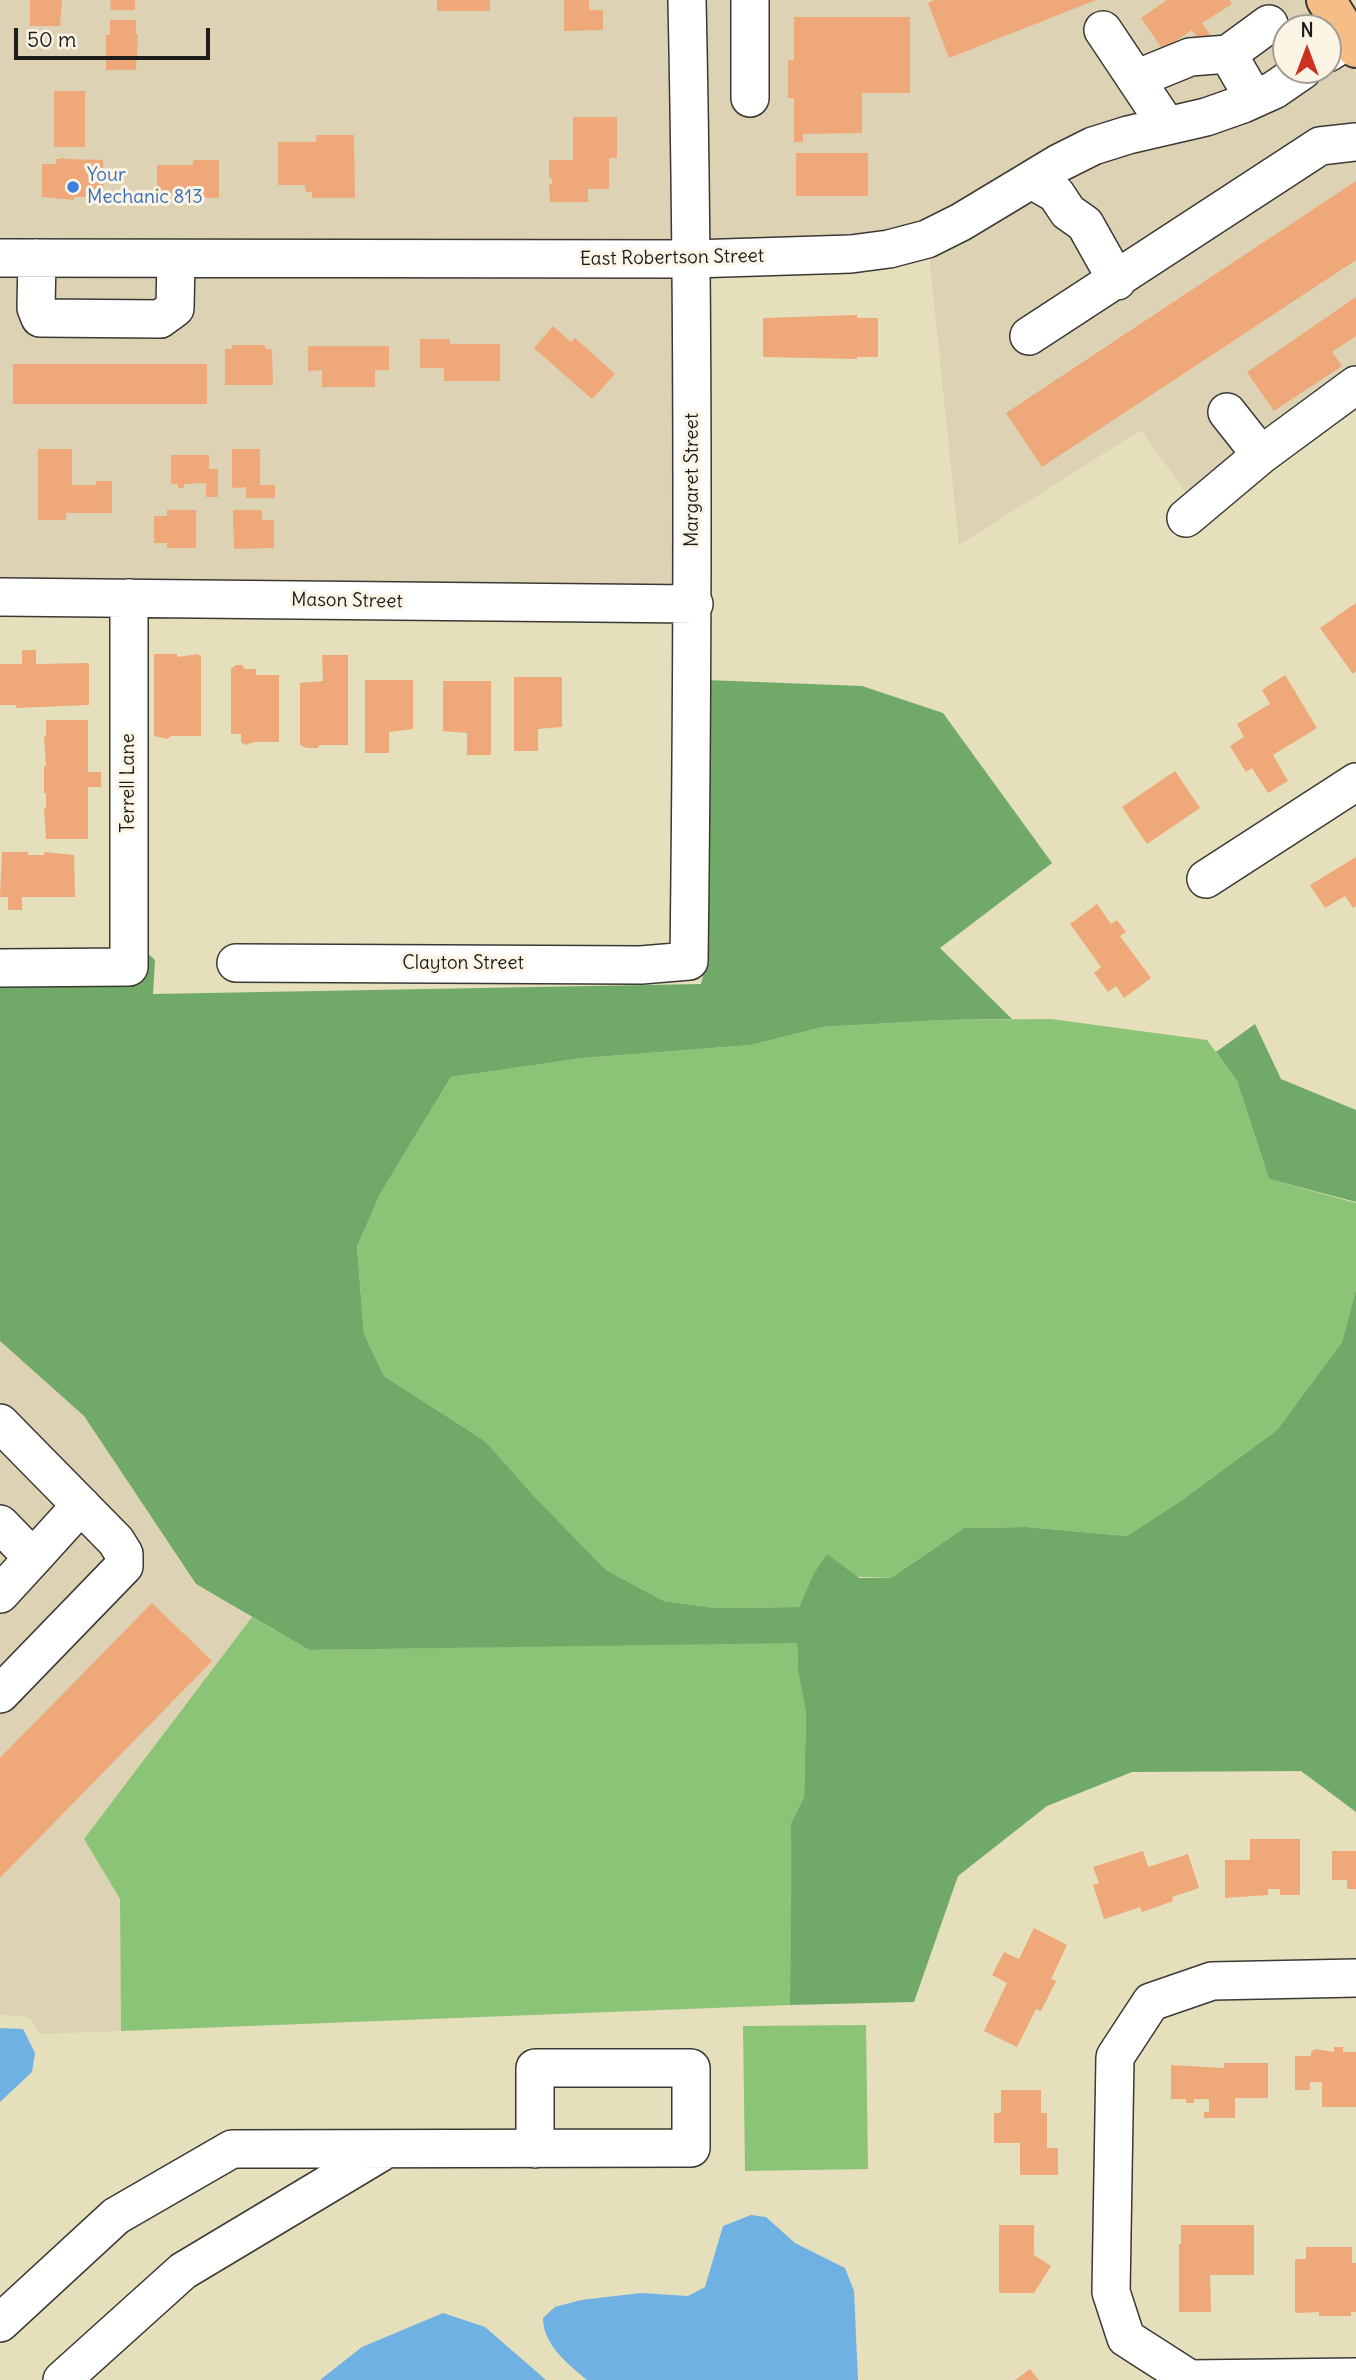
<!DOCTYPE html>
<style>
body{margin:0}
#map{position:relative;width:1356px;height:2380px;overflow:hidden;background:#e5dfbb;font-family:Delius,sans-serif}
canvas{display:block}
.north{position:absolute;left:1272px;top:14px;width:70px;height:70px;box-sizing:border-box;background:#fcf5e5;border:2px solid #a29e95;border-radius:50%;rotate:0deg;font-size:19px;font-weight:700;line-height:28px;text-align:center;color:#1c1c1c}
.north::after{content:'';display:block;margin:auto;width:24px;height:32px;background:#c8321e;clip-path:polygon(50% 0,100% 100%,50% 72%,0 100%)}
.scale{position:absolute;left:14px;top:28px;width:196px;height:32px;box-sizing:border-box;border:4px solid #1c1c1c;border-top:0;padding-left:9px;font-size:21px;line-height:24px;white-space:nowrap;color:#1c1c1c;-webkit-text-stroke:5px #fcf5e5;paint-order:stroke}
</style>
<div id="map">
<canvas width="1356" height="2380"></canvas>
<div class="north">N</div>
<div class="scale">50 m</div>
</div>
<script>
const c = document.querySelector('canvas').getContext('2d');
c.lineJoin = 'round';
function paint(path, color) { c.fillStyle = color; c.fill(path, 'evenodd'); }
function stroke(path, color, width, dash) { c.strokeStyle = color; c.lineWidth = width; c.lineCap = dash ? 'butt' : 'round'; c.setLineDash(dash || []); c.stroke(path); }
function write(font, color, halo, rows, align = 'center') {
  c.font = font + ' Delius,sans-serif'; c.lineWidth = 6; c.setLineDash([]); c.textBaseline = 'middle'; c.strokeStyle = halo; c.fillStyle = color; for (const [text, x, y, turn = 0] of rows) {
    c.save(); c.translate(x, y); c.rotate((+turn || 0) * Math.PI / 180); c.textAlign = isNaN(turn) ? turn : align; if (halo) c.strokeText(text, 0, 0); c.fillText(text, 0, 0); c.restore();
  }
}
paint(new Path2D(`
 M 0,0 L 674,0 L 679,244 L 0,243 Z
 M 701,0 L 1309,0 L 1327,28 L 1286,28 L 1286,64 L 1267,76 L 923,224 L 887,234 L 706,244 Z
 M 1346,59 L 1356,73 L 1356,411 L 1198,509 L 1141,430 L 959,545 L 929,254 L 1098,160 L 1280,103 Z
 M 0,273 L 680,275 L 680,589 L 0,581 Z
 M 0,1341 L 84,1416 L 195,1584 L 252,1617 L 84,1839 L 120,1899 L 121,2031 L 39,2034 L 31,2019 L 24,2016 L 0,2015 Z`), '#ded2b4');
paint(new Path2D(`
 M 1051,1019 L 1207,1040 L 1237,1081 L 1269,1179 L 1356,1203 L 1356,1289 L 1342,1342 L 1277,1430 L 1182,1500 L 1127,1536 L 1028,1527 L 964,1528 L 891,1578 L 813,1575 L 799,1607 L 715,1608 L 664,1601 L 606,1570 L 535,1497 L 485,1441 L 384,1376 L 364,1334 L 357,1247 L 380,1194 L 451,1077 L 583,1058 L 751,1045 L 823,1027 L 943,1020 Z
 M 252,1617 L 309,1650 L 797,1642 L 798,1671 L 806,1713 L 804,1797 L 791,1823 L 790,2005 L 121,2031 L 120,1899 L 84,1839 Z
 M 866,2025 L 868,2169 L 745,2171 L 743,2026 Z`), '#8cc477');
paint(new Path2D(`
 M 706,680 L 862,686 L 943,713 L 1052,863 L 940,948 L 1012,1019 L 943,1020 L 823,1027 L 751,1045 L 583,1058 L 451,1077 L 380,1194 L 357,1247 L 364,1334 L 384,1376 L 485,1441 L 535,1497 L 606,1570 L 664,1601 L 715,1608 L 799,1607 L 813,1575 L 827,1554 L 859,1578 L 891,1578 L 964,1528 L 1027,1527 L 1127,1536 L 1182,1500 L 1277,1430 L 1342,1342 L 1356,1289 L 1356,1812 L 1301,1771 L 1132,1772 L 1047,1806 L 958,1876 L 914,2002 L 790,2005 L 791,1823 L 804,1797 L 806,1713 L 798,1671 L 797,1643 L 309,1650 L 196,1584 L 84,1416 L 0,1341 L 0,983 L 142,982 L 143,949 L 155,960 L 153,994 L 701,984 L 703,976 Z
 M 1255,1024 L 1281,1079 L 1356,1110 L 1356,1202 L 1269,1179 L 1237,1081 L 1216,1052 Z`), '#71aa68');
paint(new Path2D(`
 M 0,2028 L 23,2029 L 35,2053 L 32,2072 L 0,2102 Z
 M 751,2215 L 766,2217 L 795,2243 L 845,2268 L 854,2291 L 858,2380 L 587,2380 C 568,2364 543,2345 543,2318 L 555,2307 L 581,2300 L 641,2293 L 688,2296 L 705,2287 L 723,2226 Z
 M 443,2313 L 485,2327 L 546,2380 L 320,2380 L 362,2347 Z`), '#70b1e4');
paint(new Path2D(`
 M 30,0 L 62,0 L 60,26 L 30,26 Z
 M 110,0 L 135,0 L 135,10 L 111,10 Z
 M 437,0 L 490,0 L 490,11 L 437,11 Z
 M 564,0 L 589,0 L 589,10 L 603,10 L 603,30 L 564,31 Z
 M 934,0 L 1096,0 L 949,58 L 928,3 Z
 M 1167,0 L 1230,0 L 1232,4 L 1202,23 L 1213,39 L 1203,46 L 1192,30 L 1163,50 L 1141,18 Z
 M 794,17 L 910,17 L 910,93 L 862,93 L 862,133 L 803,134 L 803,142 L 794,142 L 794,98 L 788,98 L 788,60 L 794,60 Z
 M 110,20 L 136,20 L 136,34 L 138,34 L 136,70 L 106,70 L 106,35 L 110,35 Z
 M 54,91 L 85,91 L 85,147 L 54,147 Z
 M 573,117 L 617,117 L 617,158 L 609,158 L 609,189 L 588,189 L 588,202 L 550,202 L 549,184 L 552,184 L 552,178 L 549,178 L 549,160 L 573,160 Z
 M 316,135 L 354,135 L 355,198 L 312,198 L 312,192 L 306,192 L 305,185 L 278,185 L 278,142 L 316,142 Z
 M 796,153 L 868,153 L 868,196 L 796,196 Z
 M 62,157 L 66,159 L 103,160 L 104,197 L 74,197 L 74,200 L 42,197 L 42,164 L 56,164 L 56,159 L 61,159 Z
 M 193,160 L 219,160 L 219,198 L 176,198 L 176,193 L 157,193 L 157,165 L 193,165 Z
 M 1356,181 L 1356,260 L 1042,467 L 1006,413 Z
 M 1356,297 L 1356,336 L 1332,352 L 1342,366 L 1274,411 L 1247,372 Z
 M 857,315 L 857,318 L 878,318 L 878,357 L 857,357 L 857,359 L 763,357 L 763,318 Z
 M 553,326 L 571,342 L 575,338 L 615,374 L 592,399 L 534,348 Z
 M 420,339 L 450,339 L 450,344 L 500,344 L 500,381 L 444,381 L 444,368 L 420,368 Z
 M 232,345 L 265,345 L 265,349 L 272,349 L 273,385 L 225,385 L 225,349 L 232,349 Z
 M 308,346 L 389,346 L 389,370 L 375,370 L 375,387 L 322,387 L 322,370 L 308,371 Z
 M 13,364 L 207,364 L 207,404 L 13,404 Z
 M 38,449 L 72,449 L 72,485 L 96,485 L 96,481 L 112,481 L 112,513 L 66,513 L 66,520 L 38,520 Z
 M 232,449 L 260,449 L 260,485 L 275,485 L 275,498 L 246,498 L 246,487 L 232,488 Z
 M 171,455 L 209,455 L 209,469 L 218,469 L 218,497 L 206,497 L 206,483 L 184,484 L 184,488 L 178,488 L 178,484 L 171,484 Z
 M 167,510 L 196,510 L 196,548 L 167,548 L 167,543 L 154,543 L 154,516 L 167,516 Z
 M 233,510 L 262,510 L 262,520 L 274,520 L 274,548 L 234,549 Z
 M 1356,603 L 1356,671 L 1353,674 L 1320,628 Z
 M 22,650 L 36,650 L 36,664 L 89,663 L 89,705 L 16,708 L 16,705 L 0,705 L 0,664 L 22,664 Z
 M 154,654 L 177,654 L 177,657 L 198,654 L 201,657 L 201,736 L 171,736 L 167,739 L 154,736 Z
 M 322,655 L 348,655 L 348,745 L 320,745 L 317,748 L 307,748 L 300,745 L 300,683 L 323,681 Z
 M 236,665 L 242,665 L 245,669 L 256,669 L 256,675 L 279,675 L 279,742 L 254,742 L 245,745 L 241,742 L 241,734 L 231,734 L 231,669 Z
 M 1285,675 L 1317,728 L 1273,755 L 1288,781 L 1268,793 L 1252,768 L 1246,772 L 1230,746 L 1244,737 L 1237,724 L 1270,704 L 1262,690 Z
 M 514,677 L 562,677 L 562,727 L 538,729 L 538,751 L 514,751 Z
 M 365,680 L 413,680 L 413,729 L 389,732 L 389,753 L 365,753 Z
 M 443,681 L 491,681 L 491,755 L 467,755 L 467,733 L 443,731 Z
 M 46,720 L 88,720 L 88,772 L 101,772 L 101,787 L 88,787 L 88,839 L 46,839 L 44,808 L 46,808 L 46,793 L 44,793 L 44,766 L 46,766 L 44,736 L 46,736 Z
 M 1175,771 L 1200,808 L 1147,844 L 1122,807 Z
 M 2,852 L 28,852 L 28,855 L 44,855 L 44,852 L 74,855 L 75,897 L 22,897 L 22,910 L 8,910 L 8,897 L 0,897 Z
 M 1356,857 L 1356,906 L 1353,908 L 1345,896 L 1325,908 L 1310,885 Z
 M 1097,904 L 1111,924 L 1117,920 L 1126,932 L 1120,936 L 1151,978 L 1124,998 L 1116,986 L 1108,992 L 1094,973 L 1101,967 L 1070,924 Z
 M 152,1603 L 212,1661 L 0,1878 L 0,1758 Z
 M 1250,1839 L 1300,1839 L 1300,1895 L 1280,1895 L 1280,1889 L 1268,1889 L 1268,1895 L 1225,1898 L 1225,1860 L 1250,1860 Z
 M 1143,1851 L 1148,1867 L 1188,1854 L 1199,1888 L 1172,1897 L 1173,1901 L 1142,1912 L 1140,1907 L 1104,1919 L 1093,1885 L 1099,1883 L 1093,1867 Z
 M 1332,1851 L 1356,1851 L 1356,1889 L 1347,1889 L 1347,1880 L 1332,1880 Z
 M 1034,1928 L 1067,1945 L 1051,1979 L 1056,1981 L 1041,2011 L 1036,2009 L 1017,2047 L 984,2031 L 1007,1983 L 992,1975 L 1004,1952 L 1019,1959 Z
 M 1334,2047 L 1343,2047 L 1343,2052 L 1356,2052 L 1356,2107 L 1322,2107 L 1322,2082 L 1310,2082 L 1310,2090 L 1295,2090 L 1295,2056 L 1311,2056 L 1311,2052 L 1315,2049 L 1334,2052 Z
 M 1224,2063 L 1268,2063 L 1268,2098 L 1235,2098 L 1235,2118 L 1204,2118 L 1204,2112 L 1209,2112 L 1209,2099 L 1194,2099 L 1194,2103 L 1186,2103 L 1186,2099 L 1171,2099 L 1171,2065 L 1224,2068 Z
 M 1001,2090 L 1041,2090 L 1041,2113 L 1047,2113 L 1047,2148 L 1058,2148 L 1058,2175 L 1020,2175 L 1020,2143 L 994,2143 L 994,2113 L 1001,2113 Z
 M 999,2225 L 1034,2225 L 1034,2255 L 1051,2266 L 1034,2293 L 999,2293 Z
 M 1181,2225 L 1254,2225 L 1254,2275 L 1210,2275 L 1211,2312 L 1179,2312 L 1179,2244 L 1181,2244 Z
 M 1306,2247 L 1352,2247 L 1352,2263 L 1356,2263 L 1356,2312 L 1351,2312 L 1351,2316 L 1319,2316 L 1319,2312 L 1295,2313 L 1295,2259 L 1306,2259 Z
 M 1030,2369 L 1039,2380 L 1015,2380 Z`), '#eea879');
const minor = new Path2D(`
 M 750,0 L 750,98
 M 1103,30 L 1167,126
 M 1328,53 L 1350,39 L 1356,38
 M 1228,54 L 1269,24
 M 1136,79 L 1190,57 L 1228,54 L 1254,99
 M 1032,180 L 1056,194 L 1068,212 L 1085,224 L 1117,281
 M 0,258 L 693,259 L 851,254 L 889,249 L 927,239 L 961,222 L 1059,163 L 1093,146 L 1128,135 L 1206,117 L 1243,104 L 1274,90 L 1303,70
 M 37,258 L 36,308 L 40,318 L 160,319 L 175,308 L 176,259
 M 1029,336 L 1320,146 L 1356,142
 M 1227,412 L 1261,455
 M 1186,518 L 1261,455 L 1356,385
 M 0,597 L 694,604
 M 1206,879 L 1356,782
 M 236,963 L 641,965 L 689,961 C 693,640 694,320 687,0
 M 0,968 L 129,967 L 129,598
 M 0,1423 L 116,1541 L 124,1554 L 124,1566 L 0,1694
 M 0,1524 L 33,1558 L 81,1505
 M 0,1594 L 33,1558
 M 1356,1978 L 1212,1981 L 1151,2002 L 1115,2057 L 1111,2292 L 1126,2338 L 1190,2379 L 1356,2377
 M 0,2323 L 116,2216 L 232,2149 L 691,2148 L 691,2068 L 535,2068 L 535,2149
 M 62,2380 L 183,2271 L 385,2150`);
const major = new Path2D(`
 M 1326,0 L 1356,48`);
stroke(minor, '#3a3934', 40);
stroke(major, '#3a3934', 42);
stroke(minor, '#fff', 37);
stroke(major, '#f6be86', 38);
for (const [x, y, r, color] of [
 [73,187,7,"#3f7fe0"]
]) { const dot = new Path2D(); dot.arc(x, y, r, 0, 2 * Math.PI); c.fillStyle = color; c.fill(dot); stroke(dot, '#fcf5e5', 2.5); }
write('19px', '#366cbe', '#fcf5e5', [
 ["Your",87,176],
 ["Mechanic 813",87,198]
], 'left');
write('19px', '#1c1c1c', '#fcf5e5', [
 ["East Robertson Street",672,258,-1],
 ["Margaret Street",693,480,-90],
 ["Mason Street",347,601,1],
 ["Terrell Lane",129,783,-90],
 ["Clayton Street",463,964]
]);
</script>
